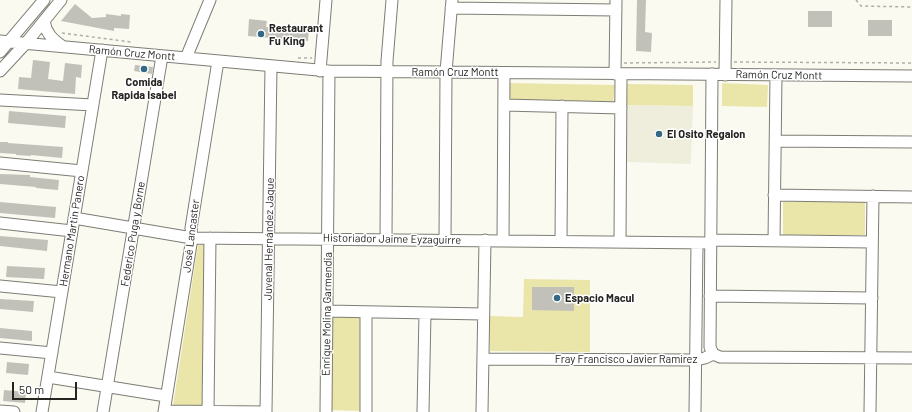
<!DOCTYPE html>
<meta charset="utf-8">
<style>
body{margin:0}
#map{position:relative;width:912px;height:412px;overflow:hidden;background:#fbfaf1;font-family:Barlow,sans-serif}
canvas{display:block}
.scale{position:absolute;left:12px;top:382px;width:65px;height:18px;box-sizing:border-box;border:2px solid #252421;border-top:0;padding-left:5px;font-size:12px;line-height:14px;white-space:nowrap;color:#252421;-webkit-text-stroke:3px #fff;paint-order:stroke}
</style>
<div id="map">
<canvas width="912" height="412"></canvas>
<div class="scale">50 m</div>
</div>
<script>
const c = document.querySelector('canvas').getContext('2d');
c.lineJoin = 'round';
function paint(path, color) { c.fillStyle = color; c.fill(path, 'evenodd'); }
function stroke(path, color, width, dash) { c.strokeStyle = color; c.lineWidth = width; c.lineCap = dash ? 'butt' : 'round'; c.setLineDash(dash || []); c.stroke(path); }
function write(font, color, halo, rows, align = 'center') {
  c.font = font + ' Barlow,sans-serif'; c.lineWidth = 3; c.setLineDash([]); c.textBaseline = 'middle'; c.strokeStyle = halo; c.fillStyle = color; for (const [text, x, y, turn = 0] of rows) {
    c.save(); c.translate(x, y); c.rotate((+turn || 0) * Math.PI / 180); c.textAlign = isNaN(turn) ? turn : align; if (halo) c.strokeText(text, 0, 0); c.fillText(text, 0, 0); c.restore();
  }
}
paint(new Path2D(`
 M 627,105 L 693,106 L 691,164 L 626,162 Z`), '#efeedd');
paint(new Path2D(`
 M 508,83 L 615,85 L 613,104 L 507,102 Z
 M 722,83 L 768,85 L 767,107 L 722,106 Z
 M 627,84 L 693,85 L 693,106 L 627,105 Z
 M 783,202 L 865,202 L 865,235 L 783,235 Z
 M 198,245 L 206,245 L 204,407 L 173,406 Z
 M 524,279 L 590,280 L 590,352 L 490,351 L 490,316 L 523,317 Z
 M 329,314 L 364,315 L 363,411 L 329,410 Z`), '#eae5a9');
paint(new Path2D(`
 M 637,0 L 646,0 L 645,32 L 652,33 L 651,52 L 636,51 Z
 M 75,4 L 92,18 L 106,17 L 106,14 L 121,16 L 121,14 L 130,15 L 129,29 L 114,28 L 114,31 L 61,21 Z
 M 808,11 L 832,11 L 832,27 L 808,27 Z
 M 249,19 L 267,21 L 266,27 L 309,28 L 308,41 L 248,36 Z
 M 868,20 L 892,20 L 892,36 L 868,36 Z
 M 33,60 L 50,62 L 48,79 L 63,81 L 65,63 L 82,65 L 81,78 L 76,77 L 75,94 L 18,89 L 19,77 L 31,78 Z
 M 135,65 L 153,67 L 152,74 L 134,71 Z
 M 9,111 L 66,116 L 65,128 L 8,123 Z
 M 0,142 L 8,142 L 8,143 L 63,147 L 62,158 L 31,155 L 31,156 L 16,155 L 16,154 L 0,153 Z
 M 0,174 L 30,175 L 30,177 L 59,180 L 58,190 L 36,188 L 36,187 L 0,184 Z
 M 0,202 L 56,207 L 55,218 L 0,213 Z
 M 0,236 L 48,240 L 47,251 L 0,246 Z
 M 7,266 L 45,268 L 44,279 L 6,277 Z
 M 532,287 L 574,287 L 574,311 L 532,310 Z
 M 0,299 L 34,301 L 33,312 L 0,309 Z
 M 0,328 L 32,331 L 32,341 L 0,338 Z
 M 7,362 L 29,364 L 28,375 L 6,373 Z
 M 4,390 L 26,392 L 25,403 L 3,401 Z`), '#c2c1b9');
const minor = new Path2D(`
 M 451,8 L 616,10
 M 44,21 C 46,33 52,39 62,46
 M 0,41 L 329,71 L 912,76
 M 0,52 L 44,0
 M 186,58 L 210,0
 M 0,71 L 26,43 L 61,0
 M 320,71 L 326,0
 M 615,74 L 616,0
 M 712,74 L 710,347 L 713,354
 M 725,75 L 726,0
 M 0,100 L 93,105
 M 504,105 L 621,108
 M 775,141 L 912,142
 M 0,163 L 82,171
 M 774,195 L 912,197
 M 74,218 L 192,238 L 711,243
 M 0,223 L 72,231
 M 386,239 L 387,61 L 392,0
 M 445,240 L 446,72 L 452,0
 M 711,240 L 872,242
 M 503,241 L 504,73
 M 561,241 L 562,106
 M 774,241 L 776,75
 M 620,242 L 621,74
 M 0,286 L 62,292
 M 710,296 L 872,298
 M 327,311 L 483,314
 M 0,348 L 52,353
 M 713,354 L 720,357 L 912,358
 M 483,359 L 696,360 L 705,358 L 713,354
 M 48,377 L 166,396
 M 0,411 L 14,412
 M 164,411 L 265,412
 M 42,412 L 102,50
 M 103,412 L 162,56
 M 164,412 L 192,238 L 191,228 L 218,61
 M 208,412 L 210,238
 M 266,412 L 271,66
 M 326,412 L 329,71
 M 366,412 L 366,312
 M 423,412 L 425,313
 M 482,412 L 485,240
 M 695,412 L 697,243
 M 870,412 L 873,196`);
stroke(minor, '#7d7c75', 13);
stroke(new Path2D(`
 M 856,0 L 861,6 L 912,7
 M 62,33 L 131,42
 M 298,58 L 312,58
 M 734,62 L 912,63
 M 624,63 L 716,62`), '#aeada6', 1.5, [3, 3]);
stroke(minor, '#fff', 11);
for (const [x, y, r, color] of [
 [261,34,4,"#336984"],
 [144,69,4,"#336984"],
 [659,134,4,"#336984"],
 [557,298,4,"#336984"]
]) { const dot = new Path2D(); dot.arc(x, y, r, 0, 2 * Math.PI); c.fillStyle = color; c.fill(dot); stroke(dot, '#fff', 1.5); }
write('bold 11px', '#252421', '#fff', [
 ["Restaurant",269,28],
 ["Fu King",269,41],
 ["Comida",144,82,"center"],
 ["Rapida Isabel",144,95,"center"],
 ["El Osito Regalon",667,134],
 ["Espacio Macul",565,298]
], 'left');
write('11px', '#252421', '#fff', [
 ["Ramón Cruz Montt",132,53,5],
 ["Ramón Cruz Montt",455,72],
 ["Ramón Cruz Montt",779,75,1],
 ["Hermano Martin Panero",72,231,-81],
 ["Federico Puga y Borne",133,234,-81],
 ["José Lancaster",191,236,-83],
 ["Juvenal Hernández Jaque",269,239,-89],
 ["Historiador Jaime Eyzaguirre",392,239,1],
 ["Enrique Molina Garmendia",327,314,-89],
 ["Fray Francisco Javier Ramírez",626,359]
]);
</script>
